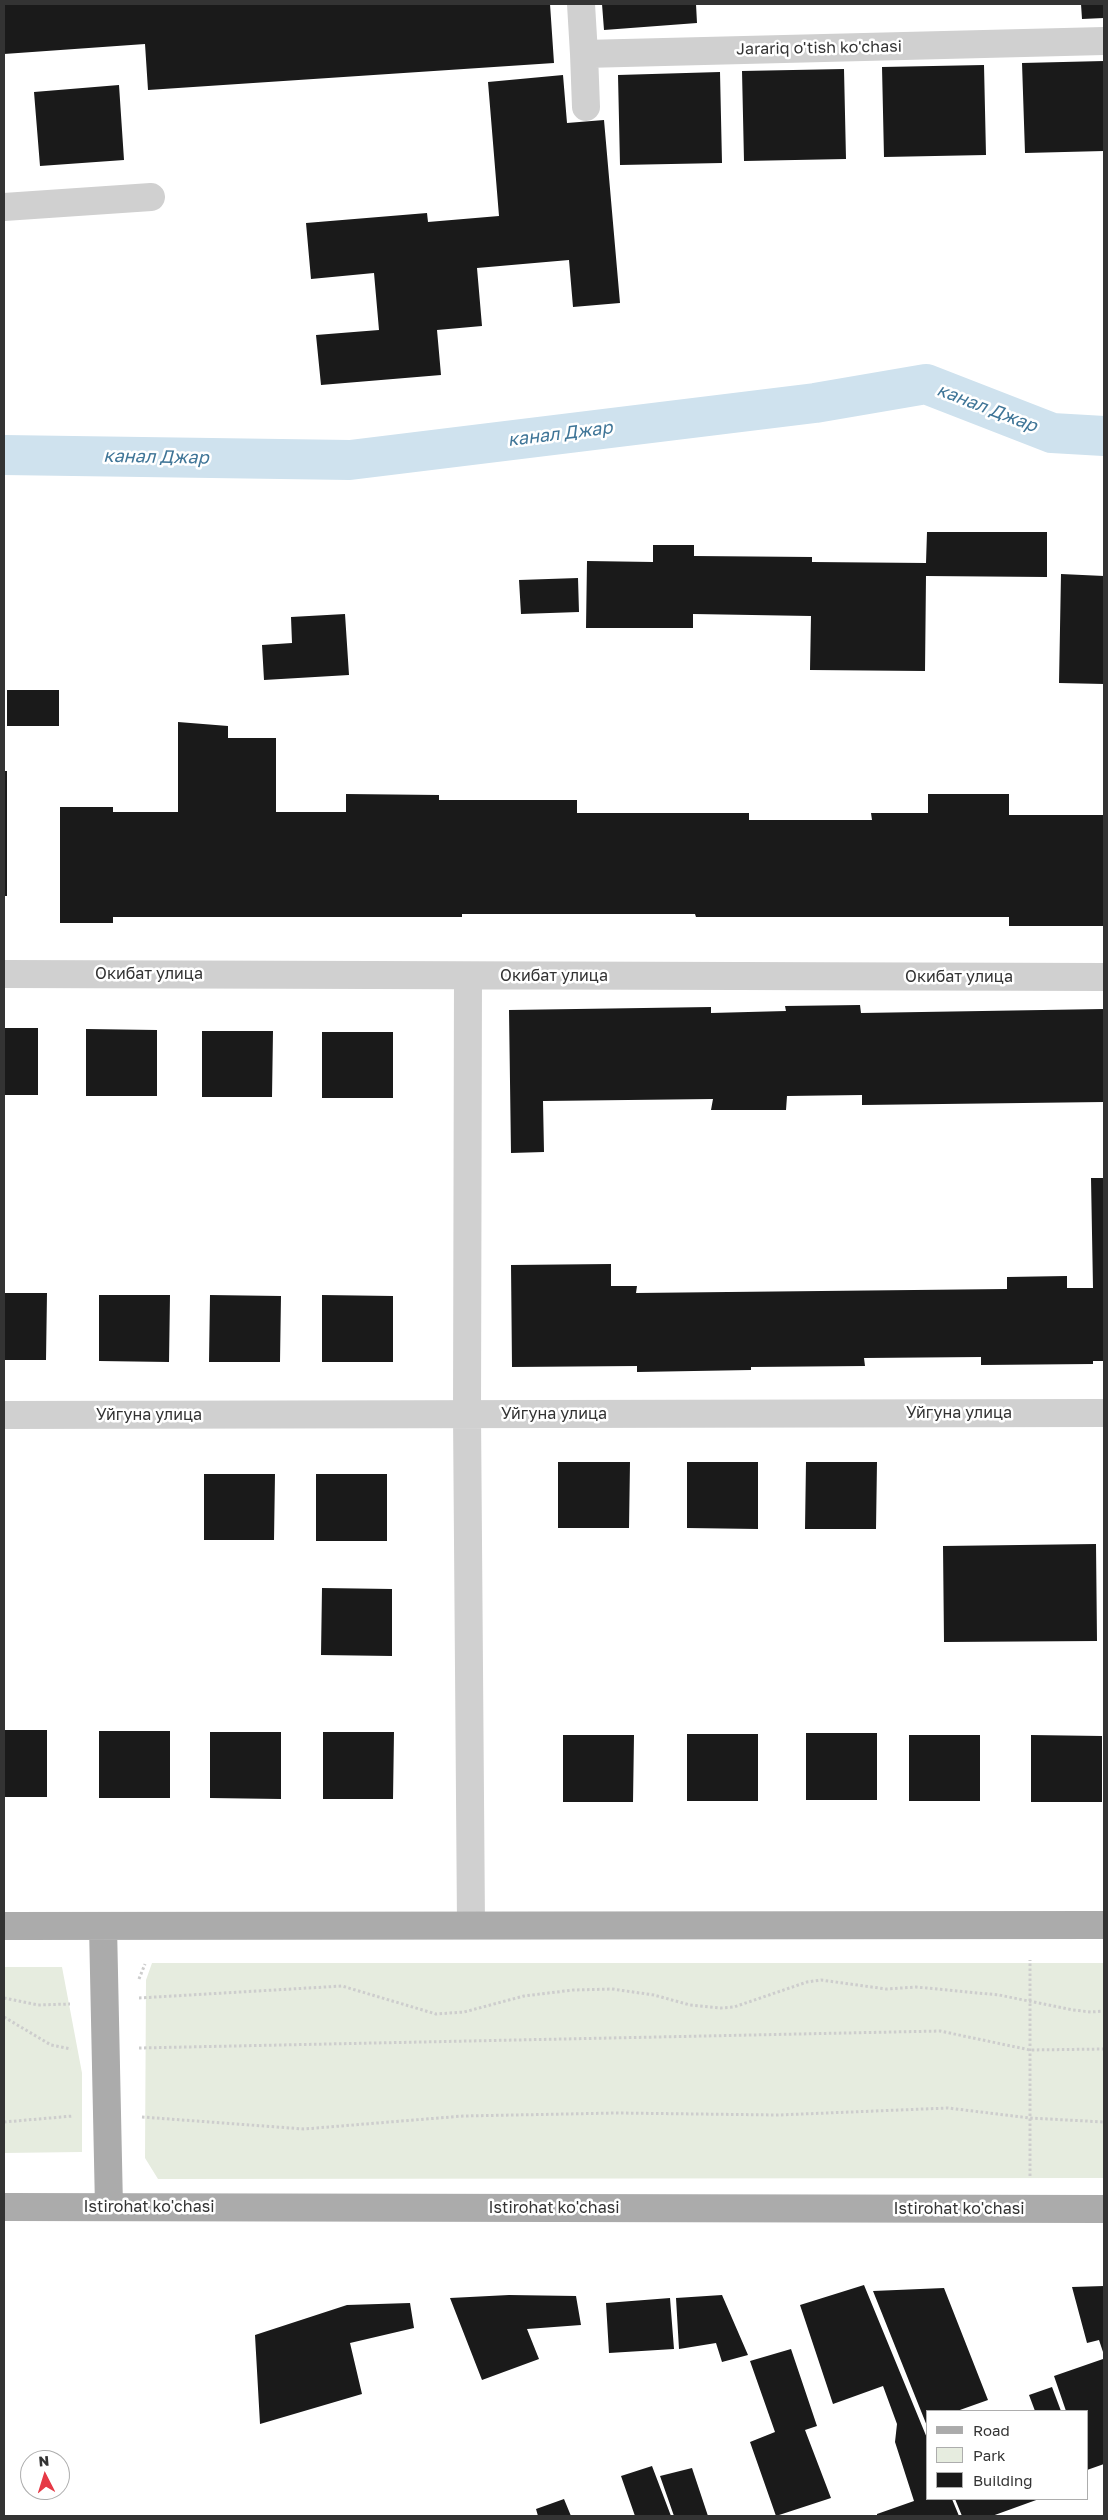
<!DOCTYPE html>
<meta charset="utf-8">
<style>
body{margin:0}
#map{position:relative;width:1108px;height:2520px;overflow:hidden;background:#fff;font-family:"Golos Text",sans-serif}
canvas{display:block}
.frame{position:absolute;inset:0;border:5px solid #333;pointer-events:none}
.legend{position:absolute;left:926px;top:2410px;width:162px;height:90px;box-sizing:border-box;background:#fff;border:1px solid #adadad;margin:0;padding:6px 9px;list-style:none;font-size:15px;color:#333}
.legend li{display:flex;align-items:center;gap:10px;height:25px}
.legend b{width:25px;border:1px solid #adadad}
.north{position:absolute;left:20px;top:2450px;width:50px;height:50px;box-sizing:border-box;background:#fff;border:1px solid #adadad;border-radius:50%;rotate:355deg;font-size:14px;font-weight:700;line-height:20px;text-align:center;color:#333}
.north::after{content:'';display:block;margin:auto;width:18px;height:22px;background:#e63946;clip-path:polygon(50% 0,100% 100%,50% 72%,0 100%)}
</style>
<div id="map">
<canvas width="1108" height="2520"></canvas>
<div class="frame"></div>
<ul class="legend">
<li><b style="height:6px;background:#ababab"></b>Road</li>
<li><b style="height:14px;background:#e6ecdf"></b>Park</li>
<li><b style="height:14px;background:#1a1a1a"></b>Building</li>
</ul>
<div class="north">N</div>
</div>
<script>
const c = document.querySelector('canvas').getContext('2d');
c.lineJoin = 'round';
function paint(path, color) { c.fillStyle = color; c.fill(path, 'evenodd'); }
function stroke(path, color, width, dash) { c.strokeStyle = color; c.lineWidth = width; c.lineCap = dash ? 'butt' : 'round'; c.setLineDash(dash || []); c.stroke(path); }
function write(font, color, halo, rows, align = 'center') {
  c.font = font + ' "Golos Text",sans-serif'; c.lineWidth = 5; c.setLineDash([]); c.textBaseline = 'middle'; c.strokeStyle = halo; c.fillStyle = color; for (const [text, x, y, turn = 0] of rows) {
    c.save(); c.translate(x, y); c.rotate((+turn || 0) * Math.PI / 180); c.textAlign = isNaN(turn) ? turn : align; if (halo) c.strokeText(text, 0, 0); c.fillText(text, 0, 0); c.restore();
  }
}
paint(new Path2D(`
 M 152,1963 L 1104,1963 L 1104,2178 L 158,2179 L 145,2158 L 146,1980 Z
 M 4,1967 L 62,1967 L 82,2073 L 82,2152 L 4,2153 Z`), '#e6ecdf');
stroke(new Path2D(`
 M 4,455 L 350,460 L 815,403 L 926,384 L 1052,433 L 1104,436`), '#cfe2ee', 40);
paint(new Path2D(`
 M 4,4 L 550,4 L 554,63 L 148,90 L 145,44 L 4,54 Z
 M 602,4 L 696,4 L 697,23 L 604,30 Z
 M 1081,4 L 1104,4 L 1104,18 L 1082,19 Z
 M 1104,61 L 1104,151 L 1025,153 L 1022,63 Z
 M 984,65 L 986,155 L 884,157 L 882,67 Z
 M 844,69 L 846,159 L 744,161 L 742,71 Z
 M 720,72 L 722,163 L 620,165 L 618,75 Z
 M 563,75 L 567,123 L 604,120 L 620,303 L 573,307 L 569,260 L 477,268 L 482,326 L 437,330 L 441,375 L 321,385 L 316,335 L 379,330 L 374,273 L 311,279 L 306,223 L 427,213 L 428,222 L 499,216 L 488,82 Z
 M 119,85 L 124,160 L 40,166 L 34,92 Z
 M 927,532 L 1047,532 L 1047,577 L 926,576 L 925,671 L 810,670 L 811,616 L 693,614 L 693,628 L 586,628 L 587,561 L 653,562 L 653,545 L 694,545 L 694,556 L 812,557 L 812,562 L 926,563 Z
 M 1061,574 L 1104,576 L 1104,684 L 1059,683 Z
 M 578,578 L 579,612 L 521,614 L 519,580 Z
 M 345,614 L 349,675 L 264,680 L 262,645 L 292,643 L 291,617 Z
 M 7,690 L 59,690 L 59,726 L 7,726 Z
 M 178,722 L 228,726 L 228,738 L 276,738 L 276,812 L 346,812 L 346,794 L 439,795 L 439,800 L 577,800 L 577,813 L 749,813 L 749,820 L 872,820 L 871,813 L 928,813 L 928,794 L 1009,794 L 1009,815 L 1104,815 L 1104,926 L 1009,926 L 1009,917 L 696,917 L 695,914 L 462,914 L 462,917 L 113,917 L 113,923 L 60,923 L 60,807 L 113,807 L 113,812 L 178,812 Z
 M 4,771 L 7,771 L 7,896 L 4,896 Z
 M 860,1005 L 861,1013 L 1104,1009 L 1104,1102 L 862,1105 L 862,1095 L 787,1096 L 786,1110 L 711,1110 L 713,1099 L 543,1101 L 544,1152 L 511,1153 L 509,1010 L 711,1007 L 711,1013 L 786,1011 L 785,1006 Z
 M 4,1028 L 38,1028 L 38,1095 L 4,1095 Z
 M 86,1029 L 157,1030 L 157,1096 L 86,1096 Z
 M 202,1031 L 273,1031 L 272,1097 L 202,1097 Z
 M 322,1032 L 393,1032 L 393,1098 L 322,1098 Z
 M 1091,1178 L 1104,1178 L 1104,1361 L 1093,1361 L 1093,1364 L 981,1365 L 981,1357 L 864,1358 L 865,1366 L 751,1367 L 751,1370 L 637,1372 L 637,1366 L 512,1367 L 511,1265 L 611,1264 L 611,1286 L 637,1286 L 636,1293 L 1007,1289 L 1007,1277 L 1067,1276 L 1067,1288 L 1093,1288 Z
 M 4,1293 L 47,1293 L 46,1360 L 4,1360 Z
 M 99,1295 L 170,1295 L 169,1362 L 99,1361 Z
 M 210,1295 L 281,1296 L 280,1362 L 209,1362 Z
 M 322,1295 L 393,1296 L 393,1362 L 322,1362 Z
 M 558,1462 L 630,1462 L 629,1528 L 558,1528 Z
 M 687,1462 L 758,1462 L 758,1529 L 687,1528 Z
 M 806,1462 L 877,1462 L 876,1529 L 805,1529 Z
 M 204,1474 L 275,1474 L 274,1540 L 204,1540 Z
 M 316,1474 L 387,1474 L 387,1541 L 316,1541 Z
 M 1096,1544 L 1097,1641 L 944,1642 L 943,1546 Z
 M 322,1588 L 392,1589 L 392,1656 L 321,1655 Z
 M 4,1730 L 47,1730 L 47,1797 L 4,1797 Z
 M 99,1731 L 170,1731 L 170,1798 L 99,1798 Z
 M 210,1732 L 281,1732 L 281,1799 L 210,1798 Z
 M 323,1732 L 394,1732 L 393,1799 L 323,1799 Z
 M 806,1733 L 877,1733 L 877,1800 L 806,1800 Z
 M 687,1734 L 758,1734 L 758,1801 L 687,1801 Z
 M 563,1735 L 634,1735 L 633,1802 L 563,1802 Z
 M 909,1735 L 980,1735 L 980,1801 L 909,1801 Z
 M 1031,1735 L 1102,1736 L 1102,1802 L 1031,1802 Z
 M 864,2285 L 927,2438 L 927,2499 L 952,2499 L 959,2516 L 877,2516 L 877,2514 L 914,2501 L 895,2442 L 897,2424 L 883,2386 L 833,2404 L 800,2305 Z
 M 1104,2286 L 1104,2355 L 1099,2340 L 1087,2343 L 1072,2287 Z
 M 944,2288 L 988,2400 L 957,2411 L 927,2411 L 927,2426 L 873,2291 Z
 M 509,2295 L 576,2296 L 581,2325 L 527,2329 L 539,2359 L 482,2380 L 450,2298 Z
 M 722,2295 L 748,2355 L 722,2362 L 716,2343 L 679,2349 L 676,2298 Z
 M 670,2298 L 674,2349 L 609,2353 L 606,2303 Z
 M 410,2303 L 414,2328 L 350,2343 L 362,2394 L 260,2424 L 255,2335 L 347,2305 Z
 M 791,2349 L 817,2426 L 805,2430 L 831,2498 L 776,2516 L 750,2442 L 775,2432 L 750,2361 Z
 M 1103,2359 L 1104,2464 L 1087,2470 L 1087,2411 L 1066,2411 L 1054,2376 Z
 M 1052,2387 L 1061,2411 L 1035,2411 L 1029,2395 Z
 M 652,2466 L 671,2516 L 635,2516 L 621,2476 Z
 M 692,2468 L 708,2516 L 674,2516 L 660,2476 Z
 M 564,2499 L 571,2516 L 538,2516 L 536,2509 Z
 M 955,2499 L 1039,2499 L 992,2516 L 962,2516 Z`), '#1a1a1a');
stroke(new Path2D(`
 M 139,1979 L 145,1964
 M 4,1998 L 38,2005 L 70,2004
 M 139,1998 L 342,1986 L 436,2014 L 464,2012 L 524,1996 L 573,1990 L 612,1989 L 654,1995 L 690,2005 L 721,2008 L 734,2007 L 807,1982 L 821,1980 L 886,1989 L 916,1987 L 999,1995 L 1073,2010 L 1091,2012 L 1104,2011
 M 4,2017 L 51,2045 L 71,2049
 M 139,2048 L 940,2031 L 1030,2050 L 1104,2049
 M 142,2117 L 304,2129 L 463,2116 L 617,2113 L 778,2115 L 948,2108 L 1030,2118 L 1104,2122
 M 4,2122 L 73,2116
 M 1030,2176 L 1030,1960`), '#cdcdcd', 3, [2.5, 2.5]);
stroke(new Path2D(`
 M 581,4 L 584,54 L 1104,41
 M 584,54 L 586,107
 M 4,207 L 151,197
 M 4,974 L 1104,977
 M 468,976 L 467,1414 L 471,1925
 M 4,1415 L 1104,1413`), '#d0d0d0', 28);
stroke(new Path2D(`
 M 4,1926 L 1104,1925
 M 103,1926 L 109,2207
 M 4,2207 L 1104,2209`), '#ababab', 28);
write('16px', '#333', '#fff', [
 ["Jarariq o'tish ko'chasi",819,48,-1],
 ["Окибат улица",149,974],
 ["Окибат улица",554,976],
 ["Окибат улица",959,977],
 ["Уйгуна улица",959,1413],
 ["Уйгуна улица",554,1414],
 ["Уйгуна улица",149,1415],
 ["Istirohat ko'chasi",149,2207],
 ["Istirohat ko'chasi",554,2208],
 ["Istirohat ko'chasi",959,2209]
]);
write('italic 18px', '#3f7597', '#fff', [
 ["канал Джар",987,408,21],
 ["канал Джар",560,434,-7],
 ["канал Джар",156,457,1]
]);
</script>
